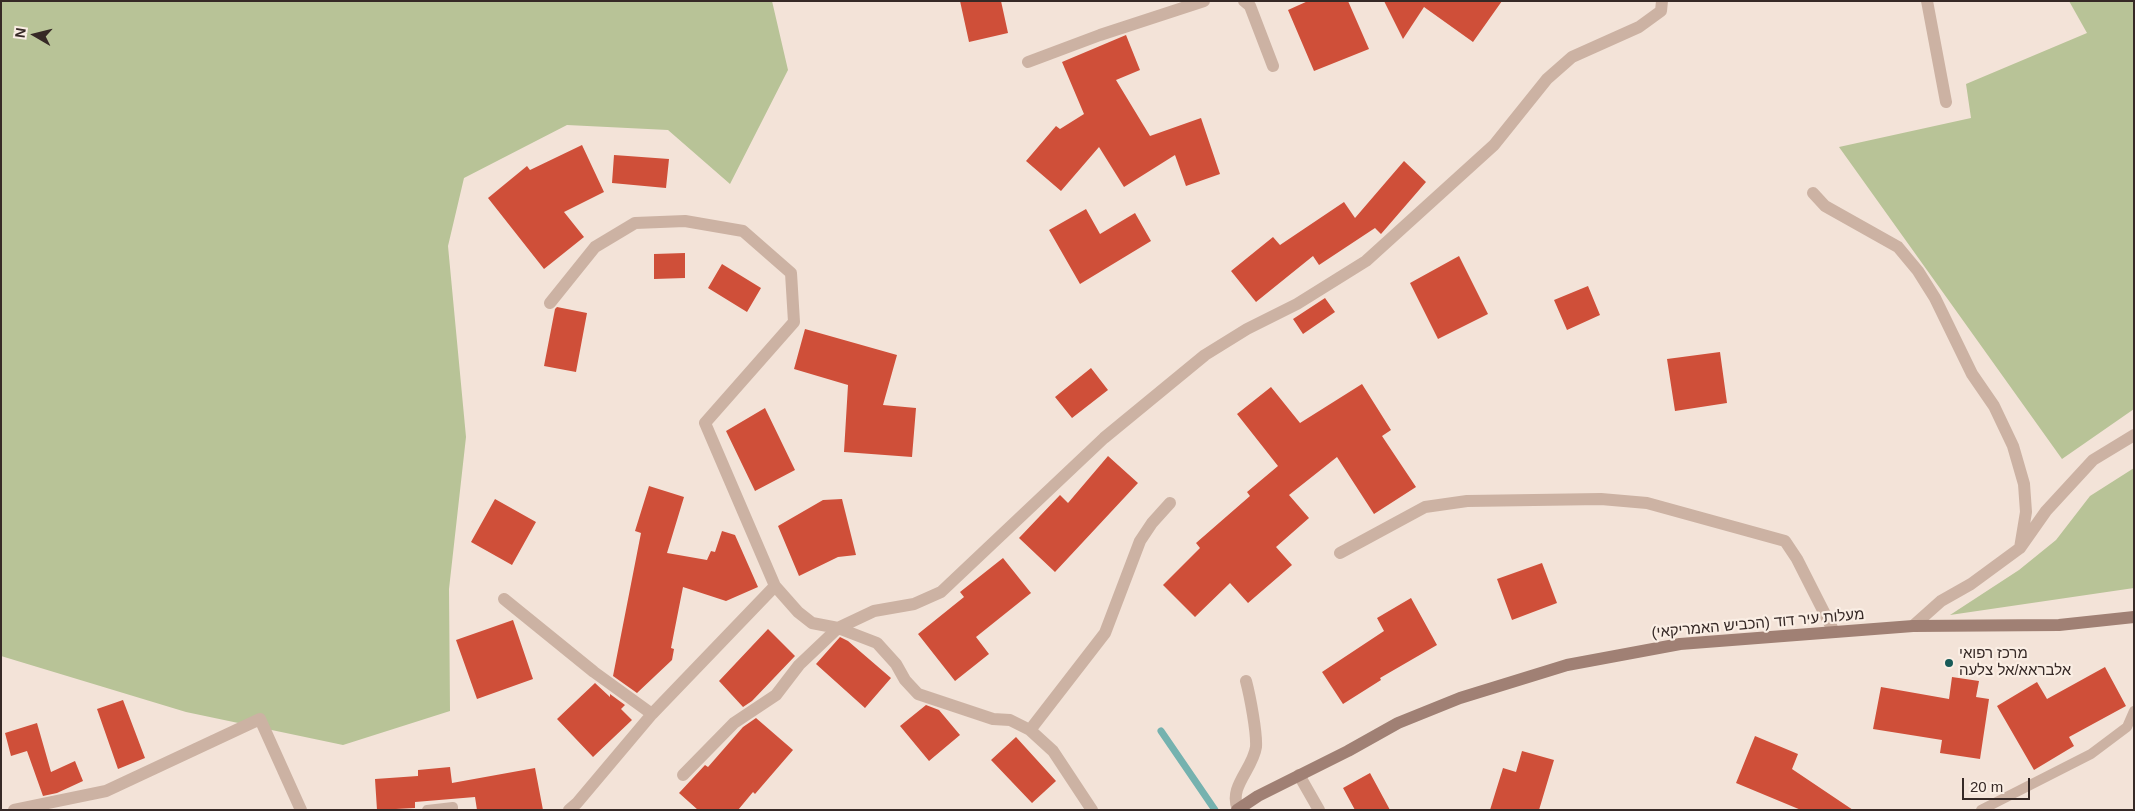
<!DOCTYPE html>
<meta charset="utf-8">
<style>
body{margin:0}
#map{position:relative;width:2135px;height:811px;overflow:hidden;background:#f3e3d8;font-family:Arial,sans-serif}
canvas{display:block}
.frame{position:absolute;inset:0;border:2px solid #362926;pointer-events:none}
.north{position:absolute;left:10px;top:10px;width:50px;height:50px;-webkit-text-stroke:4px #faeee4;paint-order:stroke;rotate:278deg;font-size:14px;font-weight:700;line-height:20px;text-align:center;color:#362926}
.north::after{content:'';display:block;margin:auto;width:18px;height:22px;background:#362926;clip-path:polygon(50% 0,100% 100%,50% 72%,0 100%)}
.scale{position:absolute;left:1962px;top:778px;width:68px;height:22px;box-sizing:border-box;border:2px solid #362926;border-top:0;padding-left:6px;font-size:15px;line-height:18px;white-space:nowrap;color:#362926;-webkit-text-stroke:4px #faeee4;paint-order:stroke}
</style>
<div id="map">
<canvas width="2135" height="811"></canvas>
<div class="frame"></div>
<div class="north">N</div>
<div class="scale">20 m</div>
</div>
<script>
const c = document.querySelector('canvas').getContext('2d');
c.lineJoin = 'round';
function paint(path, color) { c.fillStyle = color; c.fill(path, 'evenodd'); }
function stroke(path, color, width, dash) { c.strokeStyle = color; c.lineWidth = width; c.lineCap = dash ? 'butt' : 'round'; c.setLineDash(dash || []); c.stroke(path); }
function write(font, color, halo, rows, align = 'center') {
  c.font = font + ' Arial,Heebo,sans-serif'; c.lineWidth = 4.5; c.setLineDash([]); c.textBaseline = 'middle'; c.strokeStyle = halo; c.fillStyle = color; for (const [text, x, y, turn = 0] of rows) {
    c.save(); c.translate(x, y); c.rotate((+turn || 0) * Math.PI / 180); c.textAlign = isNaN(turn) ? turn : align; if (halo) c.strokeText(text, 0, 0); c.fillText(text, 0, 0); c.restore();
  }
}
paint(new Path2D(`
 M 1,1 L 772,1 L 788,70 L 730,184 L 668,130 L 567,125 L 464,178 L 448,246 L 466,437 L 449,589 L 450,711 L 343,745 L 186,712 L 1,656 Z
 M 2069,1 L 2134,1 L 2134,409 L 2062,459 L 1839,147 L 1971,118 L 1966,84 L 2087,33 Z
 M 2134,468 L 2134,588 L 1950,615 L 2019,570 L 2056,540 L 2090,496 Z`), '#b8c397');
stroke(new Path2D(`
 M 1161,731 L 1215,810`), '#75b2af', 7);
paint(new Path2D(`
 M 960,1 L 1001,1 L 1008,33 L 969,42 Z
 M 1308,1 L 1348,1 L 1369,49 L 1314,71 L 1288,10 Z
 M 1384,1 L 1502,1 L 1473,42 L 1424,7 L 1403,39 Z
 M 1126,35 L 1140,70 L 1116,80 L 1150,136 L 1201,118 L 1220,174 L 1186,186 L 1175,155 L 1124,187 L 1099,147 L 1061,191 L 1026,161 L 1056,126 L 1060,129 L 1084,114 L 1062,62 Z
 M 582,145 L 604,192 L 564,212 L 584,237 L 544,269 L 488,198 L 527,166 L 530,170 Z
 M 614,155 L 669,159 L 666,188 L 612,183 Z
 M 1404,161 L 1426,182 L 1381,234 L 1375,228 L 1319,265 L 1313,256 L 1256,302 L 1231,271 L 1273,237 L 1280,245 L 1344,202 L 1355,218 Z
 M 1086,209 L 1100,234 L 1135,213 L 1151,241 L 1080,284 L 1049,230 Z
 M 685,253 L 685,278 L 654,279 L 654,254 Z
 M 1459,256 L 1488,314 L 1438,339 L 1410,283 Z
 M 722,264 L 761,288 L 747,312 L 708,288 Z
 M 1588,286 L 1600,315 L 1567,330 L 1554,300 Z
 M 1325,298 L 1335,312 L 1303,334 L 1293,319 Z
 M 557,307 L 587,313 L 576,372 L 544,366 L 555,309 Z
 M 805,329 L 897,355 L 883,405 L 916,408 L 912,457 L 844,452 L 848,385 L 794,369 Z
 M 1720,352 L 1727,403 L 1675,411 L 1667,359 Z
 M 1091,368 L 1108,390 L 1072,418 L 1055,397 Z
 M 1362,384 L 1391,430 L 1382,436 L 1416,487 L 1374,514 L 1337,457 L 1289,495 L 1309,518 L 1276,547 L 1292,565 L 1248,603 L 1230,583 L 1195,617 L 1163,585 L 1200,548 L 1196,543 L 1250,496 L 1247,492 L 1278,466 L 1237,414 L 1271,387 L 1300,423 Z
 M 765,408 L 795,470 L 755,491 L 726,431 Z
 M 1108,456 L 1138,483 L 1055,572 L 1019,538 L 1060,495 L 1068,503 Z
 M 649,486 L 684,497 L 667,553 L 707,560 L 711,551 L 715,552 L 722,531 L 735,535 L 758,587 L 726,601 L 683,587 L 671,648 L 674,649 L 672,660 L 637,693 L 613,676 L 641,533 L 635,531 Z
 M 495,499 L 536,522 L 512,565 L 471,542 Z
 M 842,499 L 856,555 L 838,557 L 799,576 L 778,526 L 823,500 Z
 M 1003,558 L 1031,593 L 976,637 L 989,654 L 955,681 L 918,634 L 964,597 L 960,592 Z
 M 1542,563 L 1557,603 L 1512,620 L 1497,579 Z
 M 1411,598 L 1437,645 L 1380,678 L 1381,680 L 1343,704 L 1322,672 L 1384,631 L 1377,618 Z
 M 513,620 L 533,679 L 477,699 L 456,640 Z
 M 768,629 L 795,656 L 752,701 L 743,707 L 719,681 Z
 M 840,637 L 848,641 L 891,678 L 865,708 L 816,664 Z
 M 2105,667 L 2126,706 L 2069,737 L 2074,746 L 2034,770 L 1997,706 L 2037,682 L 2047,699 Z
 M 1952,677 L 1979,681 L 1976,697 L 1989,699 L 1980,759 L 1940,753 L 1942,740 L 1873,729 L 1881,687 L 1949,699 Z
 M 595,683 L 610,697 L 610,694 L 625,705 L 621,709 L 632,720 L 593,757 L 557,719 Z
 M 123,700 L 145,758 L 118,769 L 97,709 Z
 M 926,705 L 939,710 L 960,735 L 929,761 L 900,726 Z
 M 756,718 L 793,750 L 755,794 L 753,792 L 738,810 L 698,810 L 679,793 L 705,765 L 708,767 L 743,727 Z
 M 37,723 L 51,772 L 75,761 L 83,781 L 57,793 L 43,796 L 27,751 L 11,756 L 5,733 Z
 M 1755,736 L 1798,754 L 1792,769 L 1853,810 L 1801,810 L 1736,783 Z
 M 1016,737 L 1056,781 L 1032,803 L 991,760 Z
 M 1522,751 L 1554,760 L 1539,810 L 1490,810 L 1503,768 L 1516,772 Z
 M 450,767 L 452,783 L 535,768 L 543,810 L 477,810 L 475,797 L 415,802 L 415,808 L 377,810 L 375,779 L 418,776 L 418,770 Z
 M 1370,773 L 1390,810 L 1355,810 L 1343,788 Z`), '#cf4f39');
stroke(new Path2D(`
 M 427,810 L 453,807 L 453,810
 M 1981,810 L 2091,754 L 2127,727 L 2134,711`), '#ccb2a3', 10);
stroke(new Path2D(`
 M 1244,1 L 1250,6 L 1273,66
 M 1927,1 L 1946,102
 M 1028,62 L 1100,35 L 1204,1
 M 1813,193 L 1825,206 L 1898,247 L 1918,271 L 1935,298 L 1972,374 L 1994,406 L 2013,446 L 2024,484 L 2026,512 L 2020,548
 M 550,303 L 595,247 L 635,223 L 685,221 L 743,231 L 791,273 L 794,322 L 705,423 L 775,586 L 798,612 L 812,623 L 838,628 L 877,643 L 896,664 L 905,680 L 918,694 L 993,719 L 1010,720 L 1030,730 L 1053,751 L 1092,810
 M 1340,553 L 1425,507 L 1467,501 L 1601,499 L 1647,503 L 1785,541 L 1797,559 L 1834,632
 M 504,599 L 594,672 L 652,714 L 775,586
 M 1913,626 L 1941,601 L 1971,584 L 2020,548 L 2046,511 L 2093,460 L 2134,435
 M 1030,730 L 1105,633 L 1140,541 L 1152,523 L 1170,503
 M 683,775 L 734,723 L 776,695 L 799,665 L 838,628 L 874,611 L 914,604 L 941,592 L 1104,438 L 1205,355 L 1247,329 L 1297,304 L 1366,261 L 1494,145 L 1547,79 L 1572,57 L 1639,27 L 1661,11 L 1662,1
 M 1299,775 L 1319,810
 M 1238,809 C 1228,787 1253,769 1256,747 C 1257,733 1250,696 1246,681
 M 14,810 L 106,791 L 260,719 L 301,810
 M 569,810 L 577,803 L 652,714`), '#ccb2a3', 12);
stroke(new Path2D(`
 M 1237,810 L 1258,796 L 1348,751 L 1398,723 L 1460,698 L 1567,665 L 1680,644 L 1913,626 L 2059,625 L 2134,617`), '#a08074', 12);
for (const [x, y, r, color] of [
 [1949,663,5,"#185b58"]
]) { const dot = new Path2D(); dot.arc(x, y, r, 0, 2 * Math.PI); c.fillStyle = color; c.fill(dot); stroke(dot, '#faeee4', 2); }
write('15px', '#362926', '#faeee4', [
 ["מעלות עיר דוד (הכביש האמריקאי)",1758,624,-5]
]);
write('15px', '#362926', '#faeee4', [
 ["מרכז רפואי",1959,654],
 ["אלבראא/אל צלעה",1959,671]
], 'left');
</script>
